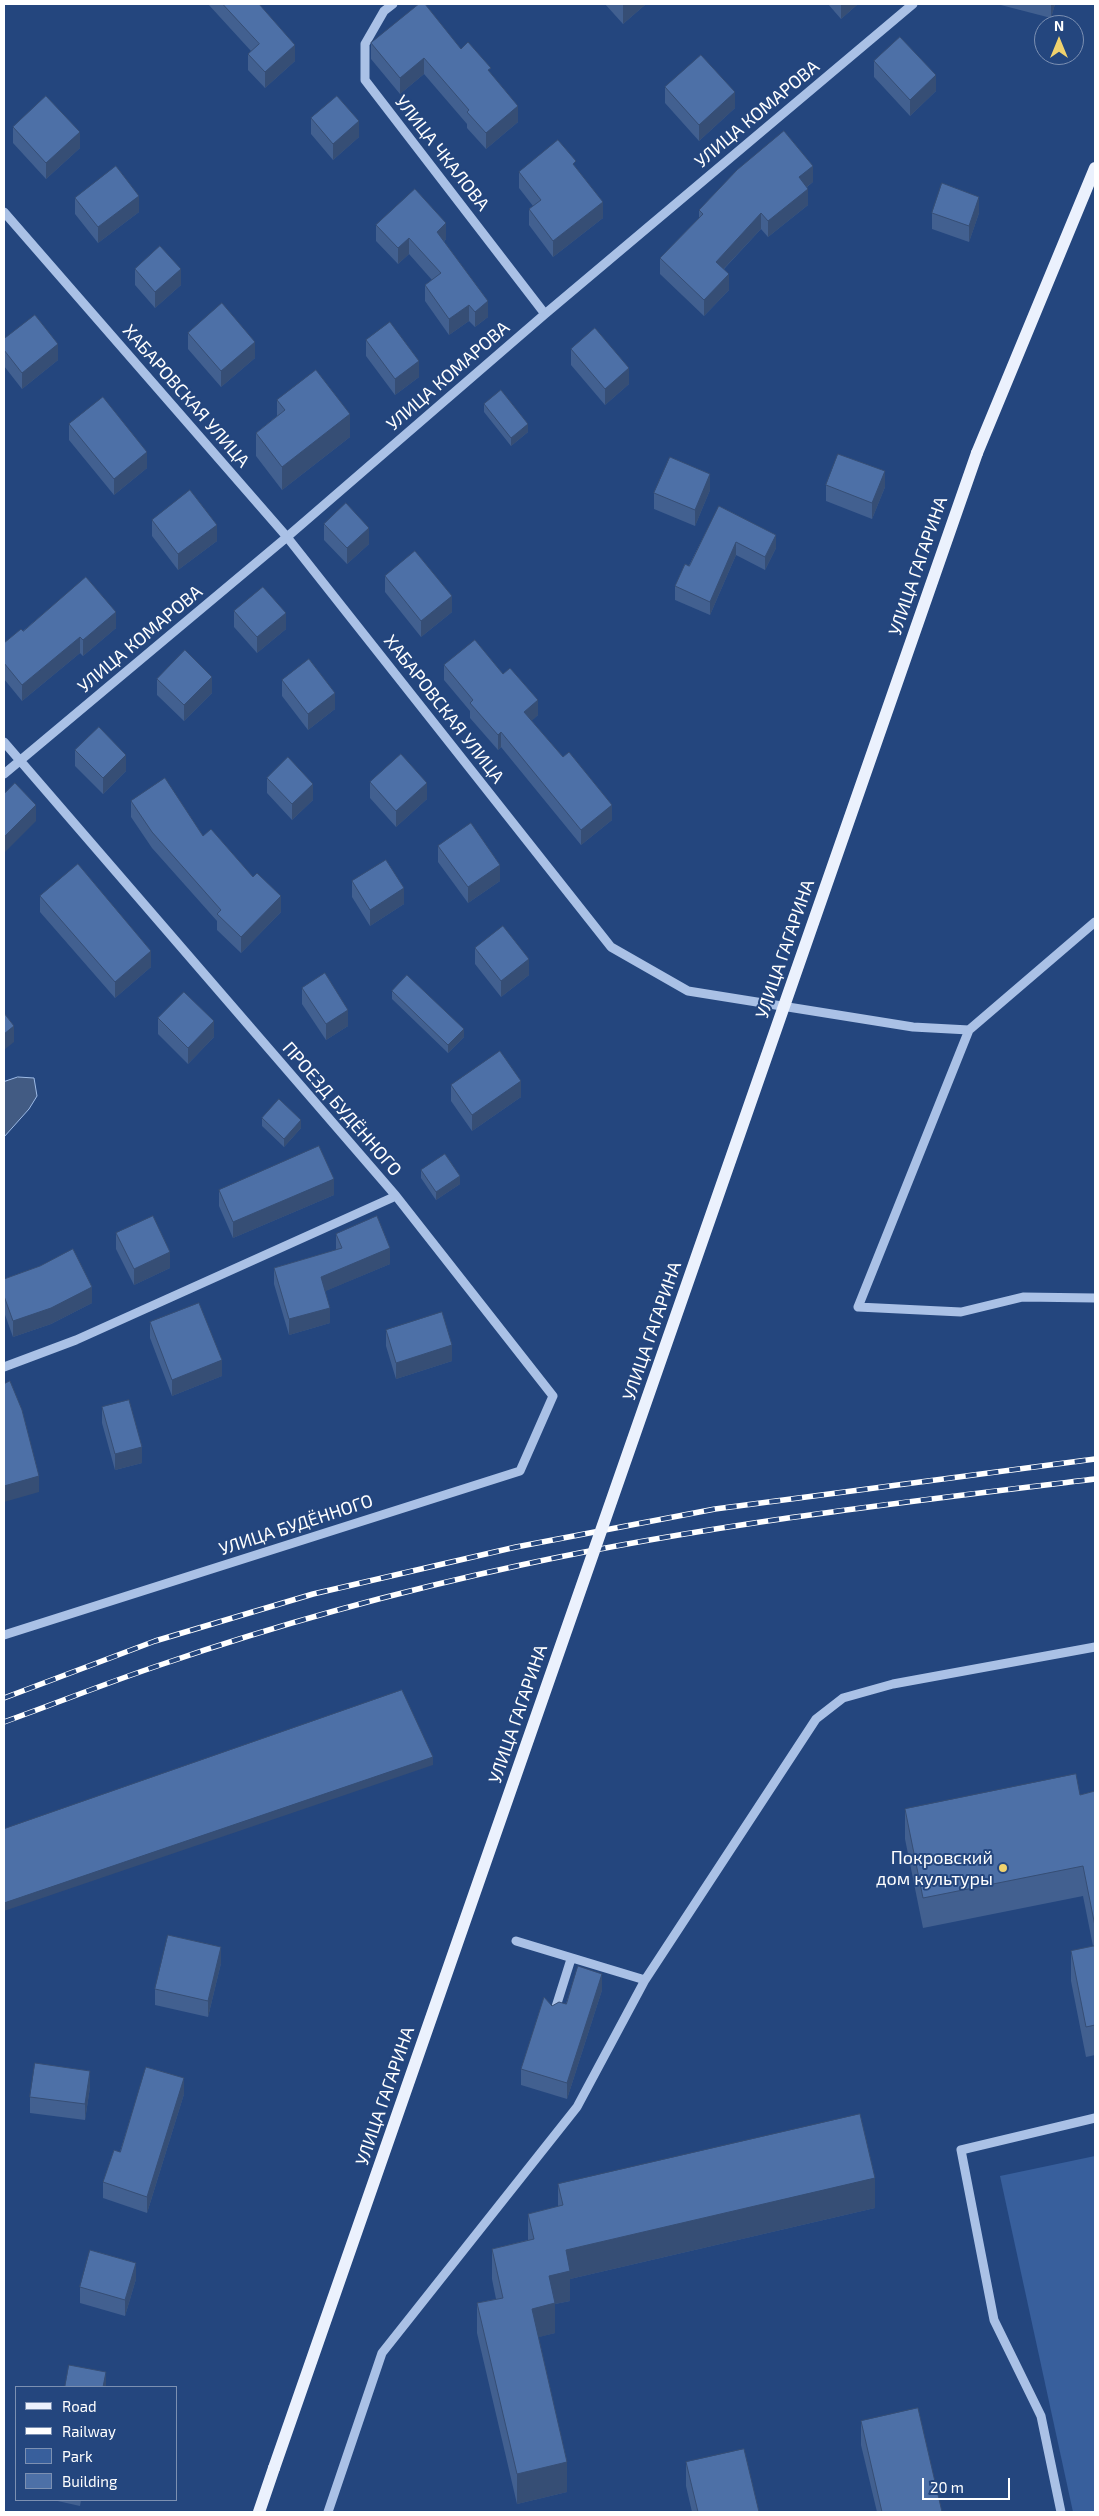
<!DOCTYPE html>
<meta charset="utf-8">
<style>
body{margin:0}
#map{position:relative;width:1099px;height:2516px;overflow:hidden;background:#24467e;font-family:"Exo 2",sans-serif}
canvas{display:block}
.frame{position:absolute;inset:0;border:5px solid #fff;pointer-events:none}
.legend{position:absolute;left:15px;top:2386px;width:162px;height:115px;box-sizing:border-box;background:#24467e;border:1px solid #7c90b2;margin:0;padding:6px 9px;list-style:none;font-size:15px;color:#fff}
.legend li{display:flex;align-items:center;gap:10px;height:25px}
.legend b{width:25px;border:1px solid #7c90b2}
.north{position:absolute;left:1034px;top:15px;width:50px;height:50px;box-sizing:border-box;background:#24467e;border:1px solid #7c90b2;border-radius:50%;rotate:0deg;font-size:14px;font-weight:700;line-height:20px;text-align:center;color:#fff}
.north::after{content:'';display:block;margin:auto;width:18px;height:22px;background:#f0d26e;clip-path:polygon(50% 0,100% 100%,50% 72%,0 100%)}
.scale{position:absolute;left:922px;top:2478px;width:88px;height:22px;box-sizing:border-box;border:2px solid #fff;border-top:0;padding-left:6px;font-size:15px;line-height:18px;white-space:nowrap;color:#fff;-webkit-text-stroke:4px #24467e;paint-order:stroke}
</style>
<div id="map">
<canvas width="1099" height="2516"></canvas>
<div class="frame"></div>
<ul class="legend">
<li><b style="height:6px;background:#ebf1fd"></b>Road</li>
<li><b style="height:6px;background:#fff"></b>Railway</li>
<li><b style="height:14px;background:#385f9c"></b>Park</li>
<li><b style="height:14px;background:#4d70a7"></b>Building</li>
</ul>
<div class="north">N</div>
<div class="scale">20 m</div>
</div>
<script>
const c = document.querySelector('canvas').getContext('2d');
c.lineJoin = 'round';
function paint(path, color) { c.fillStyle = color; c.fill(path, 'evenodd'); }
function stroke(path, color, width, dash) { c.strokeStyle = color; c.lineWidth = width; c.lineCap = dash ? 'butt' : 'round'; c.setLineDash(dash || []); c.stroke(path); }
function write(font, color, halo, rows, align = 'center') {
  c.font = font + ' "Exo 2",sans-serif'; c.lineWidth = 4; c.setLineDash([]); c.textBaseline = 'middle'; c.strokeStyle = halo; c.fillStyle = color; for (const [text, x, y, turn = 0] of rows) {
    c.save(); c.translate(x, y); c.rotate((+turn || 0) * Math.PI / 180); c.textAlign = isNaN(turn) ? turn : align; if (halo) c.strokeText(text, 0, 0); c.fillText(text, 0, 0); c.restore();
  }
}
paint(new Path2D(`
 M 1095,2156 L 1095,2512 L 1073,2512 L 1000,2176 Z`), '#385f9c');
const water = new Path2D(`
 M 18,1077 L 34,1078 L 37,1096 L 29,1109 L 4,1137 L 4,1082 Z`);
paint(water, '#425b83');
stroke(water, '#9ebbe6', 1);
stroke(new Path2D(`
 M 393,4 L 384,11 L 365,44 L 365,80 L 545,314
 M 4,212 L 287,537 L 611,947 L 688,991 L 913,1027 L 969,1030
 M 4,742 L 396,1196 L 76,1340 L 4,1367
 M 4,774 L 287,537 L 545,314 L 913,4
 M 1095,922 L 969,1030 L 858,1307 L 961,1312 L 1023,1297 L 1095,1298
 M 4,1635 L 520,1471 L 553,1396 L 396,1196
 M 516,1941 L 645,1980
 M 554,2013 L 571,1959
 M 328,2512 L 382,2353 L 577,2107 L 645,1980 L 816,1719 L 843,1698 L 893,1684 L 1095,1647
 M 1061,2512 L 1041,2416 L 994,2320 L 961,2150 L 1095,2118`), '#aac1e6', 9);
stroke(new Path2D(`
 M 977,453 L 1095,168
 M 259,2512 L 274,2468`), '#ebf1fd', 12);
const rail = new Path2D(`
 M 4,1698 L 155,1641 L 313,1594 L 516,1547 L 715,1509 L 1095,1459
 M 4,1722 C 57,1703 109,1682 163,1664 C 279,1624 401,1591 521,1565 C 711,1524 903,1502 1095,1479`);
stroke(rail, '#fff', 5.5);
stroke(rail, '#24467e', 4, [11]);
stroke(new Path2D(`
 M 274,2468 L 977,453`), '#ebf1fd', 12);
paint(new Path2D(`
 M 208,4 L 260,4 L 260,5 L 295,61 L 265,88 L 248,70 L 248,54 L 251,51 Z
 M 605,4 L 646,4 L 623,24 Z
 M 828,4 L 858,4 L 841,19 Z
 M 997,4 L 1055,4 L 1051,18 Z
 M 371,43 L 461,49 L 491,74 L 518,122 L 486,149 L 467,128 L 467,124 L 424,74 L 400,94 L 371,59 Z
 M 874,61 L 936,91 L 910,116 L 874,77 Z
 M 665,87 L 735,108 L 699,141 L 665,103 Z
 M 311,118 L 359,137 L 333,160 L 311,134 Z
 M 13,127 L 80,148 L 46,179 L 13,143 Z
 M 576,168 L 603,218 L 553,257 L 529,225 L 529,209 L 533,206 L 519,188 L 519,172 Z
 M 813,182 L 807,187 L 808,205 L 768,237 L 761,229 L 724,269 L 729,290 L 704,316 L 660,274 L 660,258 L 699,218 L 699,210 Z
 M 75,198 L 139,212 L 98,243 L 75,214 Z
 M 932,213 L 979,213 L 969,242 L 932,229 Z
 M 376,225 L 446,239 L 444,241 L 488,317 L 475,327 L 469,321 L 449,335 L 425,301 L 425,285 L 432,280 L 409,254 L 398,264 L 376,241 Z
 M 135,269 L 181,285 L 155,308 L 135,285 Z
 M 188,333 L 255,358 L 221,387 L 188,349 Z
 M 4,339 L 58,360 L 22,389 L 4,366 Z
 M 366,340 L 419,377 L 395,395 L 366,356 Z
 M 571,349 L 629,384 L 605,405 L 571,365 Z
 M 277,400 L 350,437 L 282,490 L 256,456 L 256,433 L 277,416 Z
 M 484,404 L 528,432 L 511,446 L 484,412 Z
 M 69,424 L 147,468 L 114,495 L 69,440 Z
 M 826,485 L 885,487 L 872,519 L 826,501 Z
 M 710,490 L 695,526 L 654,509 L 654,493 Z
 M 719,506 L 776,548 L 765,570 L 736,555 L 710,615 L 675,600 L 675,586 L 689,566 Z
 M 152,520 L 217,541 L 178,570 L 152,536 Z
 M 324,524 L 369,544 L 347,564 L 324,540 Z
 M 385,576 L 452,612 L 421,637 L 385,592 Z
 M 234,611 L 286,629 L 257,653 L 234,627 Z
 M 116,628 L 83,656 L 80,653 L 22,701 L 4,679 L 4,643 L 23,631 Z
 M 444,665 L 503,674 L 538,715 L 531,721 L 612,820 L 581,845 L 501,747 L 498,750 L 470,718 L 470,711 L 444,680 Z
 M 157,679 L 212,693 L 184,721 L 157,695 Z
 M 282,680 L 335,709 L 308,730 L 282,696 Z
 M 75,750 L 126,771 L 103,794 L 75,766 Z
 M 267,778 L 313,800 L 292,820 L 267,793 Z
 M 370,782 L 427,799 L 396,827 L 370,798 Z
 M 131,801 L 203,836 L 253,877 L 281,912 L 241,953 L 217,930 L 217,921 L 152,848 L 131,817 Z
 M 438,846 L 500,881 L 468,903 L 438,862 Z
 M 352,881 L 404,904 L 370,926 L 352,897 Z
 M 40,896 L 151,967 L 115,998 L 40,912 Z
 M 475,948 L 529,975 L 501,997 L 475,964 Z
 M 302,988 L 348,1026 L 326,1040 L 302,1004 Z
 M 392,991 L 464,1037 L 448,1053 L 392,999 Z
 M 158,1018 L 214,1037 L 188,1064 L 158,1034 Z
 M 451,1085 L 521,1097 L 472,1131 L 451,1101 Z
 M 262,1118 L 301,1128 L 284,1147 L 262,1126 Z
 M 421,1170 L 460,1184 L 436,1200 L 421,1178 Z
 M 219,1190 L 334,1195 L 233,1238 L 219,1206 Z
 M 116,1233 L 170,1268 L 134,1285 L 116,1249 Z
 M 336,1234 L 390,1264 L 325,1291 L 330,1323 L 289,1335 L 274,1284 L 274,1268 L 336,1250 Z
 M 4,1279 L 92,1303 L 51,1324 L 13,1337 L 4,1312 Z
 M 150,1322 L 222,1376 L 172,1396 L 150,1338 Z
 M 386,1330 L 452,1361 L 396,1379 L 386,1346 Z
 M 102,1407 L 142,1463 L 115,1470 L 102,1423 Z
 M 1095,1791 L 1095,2055 L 1086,2057 L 1071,1981 L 1071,1951 L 1093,1946 L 1083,1896 L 923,1928 L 905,1839 L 905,1809 L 1080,1795 Z
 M 221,1963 L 208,2017 L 155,2005 L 155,1989 Z
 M 602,1990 L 567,2099 L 521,2085 L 521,2069 L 552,2006 L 566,2004 Z
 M 90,2087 L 85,2120 L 30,2113 L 30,2097 Z
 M 184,2094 L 147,2213 L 103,2198 L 103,2182 L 120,2152 Z
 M 558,2184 L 875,2208 L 570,2279 L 570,2301 L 555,2304 L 555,2333 L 538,2337 L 567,2492 L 517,2504 L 477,2333 L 477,2303 L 496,2299 L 492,2279 L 492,2249 L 528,2240 L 528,2214 L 558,2207 Z
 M 136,2279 L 125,2316 L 80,2303 L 80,2287 Z
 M 861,2421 L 942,2512 L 877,2512 L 861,2445 Z
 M 686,2462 L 759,2512 L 692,2512 L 686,2486 Z
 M 53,2500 L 81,2500 L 80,2506 Z`), '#426090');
paint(new Path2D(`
 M 623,4 L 646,4 L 623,24 Z
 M 841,4 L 858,4 L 841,19 Z
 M 1051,4 L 1055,4 L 1051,18 Z
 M 295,45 L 295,61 L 265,88 L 265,72 Z
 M 424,58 L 424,74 L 400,94 L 400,78 Z
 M 936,75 L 936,91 L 910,116 L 910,100 Z
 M 735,92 L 735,108 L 699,141 L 699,125 Z
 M 518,106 L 518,122 L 486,149 L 486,133 Z
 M 359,121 L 359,137 L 333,160 L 333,144 Z
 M 80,132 L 80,148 L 46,179 L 46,163 Z
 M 813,166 L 813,182 L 799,193 L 799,177 Z
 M 808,189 L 808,205 L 768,237 L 768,221 Z
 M 139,196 L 139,212 L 98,243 L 98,227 Z
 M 979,197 L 979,213 L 969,242 L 969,226 Z
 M 603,202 L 603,218 L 553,257 L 553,241 Z
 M 761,213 L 761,229 L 716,277 L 716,262 Z
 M 446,223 L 446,239 L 437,248 L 437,232 Z
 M 409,238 L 409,254 L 398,264 L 398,248 Z
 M 181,269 L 181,285 L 155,308 L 155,292 Z
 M 729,274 L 729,290 L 704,316 L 704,300 Z
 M 488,301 L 488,317 L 475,327 L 475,312 Z
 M 469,305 L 469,321 L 449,335 L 449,319 Z
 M 255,342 L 255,358 L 221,387 L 221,371 Z
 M 58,344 L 58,360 L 22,389 L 22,373 Z
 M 419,361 L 419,377 L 395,395 L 395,379 Z
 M 629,368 L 629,384 L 605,405 L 605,389 Z
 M 350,414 L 350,437 L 282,490 L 282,467 Z
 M 528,424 L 528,432 L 511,446 L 511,438 Z
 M 147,452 L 147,468 L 114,495 L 114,479 Z
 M 885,471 L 885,487 L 872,519 L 872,503 Z
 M 710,474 L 710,490 L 695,526 L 695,510 Z
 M 217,525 L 217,541 L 178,570 L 178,554 Z
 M 369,528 L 369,544 L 347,564 L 347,548 Z
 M 776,535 L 776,548 L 765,570 L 765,557 Z
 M 736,542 L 736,555 L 710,615 L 710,602 Z
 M 452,596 L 452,612 L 421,637 L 421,621 Z
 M 116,612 L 116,628 L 83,656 L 83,640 Z
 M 286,613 L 286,629 L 257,653 L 257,637 Z
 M 80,637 L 80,653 L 22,701 L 22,685 Z
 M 212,677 L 212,693 L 184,721 L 184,705 Z
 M 335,693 L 335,709 L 308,730 L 308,714 Z
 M 538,700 L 538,715 L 524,728 L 524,712 Z
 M 501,732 L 501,747 L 498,750 L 498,735 Z
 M 126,755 L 126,771 L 103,794 L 103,778 Z
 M 427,783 L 427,799 L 396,827 L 396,811 Z
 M 313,784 L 313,800 L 292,820 L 292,804 Z
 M 36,805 L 36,821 L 4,853 L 4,837 Z
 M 612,805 L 612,820 L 581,845 L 581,830 Z
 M 500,865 L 500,881 L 468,903 L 468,887 Z
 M 404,888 L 404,904 L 370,926 L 370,910 Z
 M 281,896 L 281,912 L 241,953 L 241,937 Z
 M 151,951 L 151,967 L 115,998 L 115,982 Z
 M 529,959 L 529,975 L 501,997 L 501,981 Z
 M 348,1010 L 348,1026 L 326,1040 L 326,1024 Z
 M 214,1021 L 214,1037 L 188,1064 L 188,1048 Z
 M 14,1026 L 14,1042 L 4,1050 L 4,1034 Z
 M 464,1029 L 464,1037 L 448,1053 L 448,1045 Z
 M 521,1081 L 521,1097 L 472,1131 L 472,1115 Z
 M 301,1120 L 301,1128 L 284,1147 L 284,1139 Z
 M 460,1176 L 460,1184 L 436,1200 L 436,1192 Z
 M 334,1179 L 334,1195 L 233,1238 L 233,1222 Z
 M 390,1248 L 390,1264 L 321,1293 L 321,1277 Z
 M 170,1252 L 170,1268 L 134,1285 L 134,1269 Z
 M 92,1287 L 92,1303 L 51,1324 L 13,1337 L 13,1321 Z
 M 330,1308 L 330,1323 L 289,1335 L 289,1319 Z
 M 452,1345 L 452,1361 L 396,1379 L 396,1363 Z
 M 222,1360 L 222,1376 L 172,1396 L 172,1380 Z
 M 142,1447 L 142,1463 L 115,1470 L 115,1454 Z
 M 39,1476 L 39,1492 L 4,1502 L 4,1486 Z
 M 433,1757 L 433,1765 L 4,1911 L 4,1903 Z
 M 221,1947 L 221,1963 L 208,2017 L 208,2001 Z
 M 602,1974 L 602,1990 L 567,2099 L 567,2083 Z
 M 90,2071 L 90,2087 L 85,2120 L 85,2104 Z
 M 184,2078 L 184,2094 L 147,2213 L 147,2197 Z
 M 875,2178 L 875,2208 L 570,2279 L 570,2301 L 555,2304 L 555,2333 L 532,2339 L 532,2309 L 549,2276 L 566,2250 Z
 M 136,2263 L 136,2279 L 125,2316 L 125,2300 Z
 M 106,2372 L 106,2387 L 103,2387 Z
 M 567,2462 L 567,2492 L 517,2504 L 517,2474 Z`), '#364e75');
const building = new Path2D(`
 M 223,4 L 259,4 L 295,45 L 265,72 L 248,54 L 259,44 Z
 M 419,4 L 425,4 L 461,49 L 468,42 L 491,68 L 488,70 L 518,106 L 486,133 L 467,112 L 469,110 L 424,58 L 400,78 L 371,43 Z
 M 900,37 L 936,75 L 910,100 L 874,61 Z
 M 701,55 L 735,92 L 699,125 L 665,87 Z
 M 46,96 L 80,132 L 46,163 L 13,127 Z
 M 337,96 L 359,121 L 333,144 L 311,118 Z
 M 784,131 L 813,166 L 799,177 L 808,189 L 768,221 L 761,213 L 716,262 L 729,274 L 704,300 L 660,258 L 703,214 L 699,210 L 737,170 Z
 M 558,140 L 576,161 L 573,164 L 603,202 L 553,241 L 529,209 L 541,200 L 519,172 Z
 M 116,166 L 139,196 L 98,227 L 75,198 Z
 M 942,183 L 979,197 L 969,226 L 932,213 Z
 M 415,189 L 446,223 L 437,232 L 488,301 L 475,312 L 469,305 L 449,319 L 425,285 L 441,273 L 409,238 L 398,248 L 376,225 Z
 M 160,246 L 181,269 L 155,292 L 135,269 Z
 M 222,303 L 255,342 L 221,371 L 188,333 Z
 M 35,315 L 58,344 L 22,373 L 4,350 L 4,339 Z
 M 390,322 L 419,361 L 395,379 L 366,340 Z
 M 595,328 L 629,368 L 605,389 L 571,349 Z
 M 316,370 L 350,414 L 282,467 L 256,433 L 285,410 L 277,400 Z
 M 501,390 L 528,424 L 511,438 L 484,404 Z
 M 103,397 L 147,452 L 114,479 L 69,424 Z
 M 838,454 L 885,471 L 872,503 L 826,485 Z
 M 670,457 L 710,474 L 695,510 L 654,493 Z
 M 190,490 L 217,525 L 178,554 L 152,520 Z
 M 346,503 L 369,528 L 347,548 L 324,524 Z
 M 719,506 L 776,535 L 765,557 L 736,542 L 710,602 L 675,586 L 685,564 L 689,566 Z
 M 415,551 L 452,596 L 421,621 L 385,576 Z
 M 86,577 L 116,612 L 83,640 L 80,637 L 22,685 L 4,663 L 4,643 L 21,629 L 23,631 Z
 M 263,587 L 286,613 L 257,637 L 234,611 Z
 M 475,640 L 503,674 L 510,668 L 538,700 L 524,712 L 563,757 L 569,752 L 612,805 L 581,830 L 501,732 L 498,735 L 470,703 L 473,700 L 444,665 Z
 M 185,650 L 212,677 L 184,705 L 157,679 Z
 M 309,659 L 335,693 L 308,714 L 282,680 Z
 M 99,727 L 126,755 L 103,778 L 75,750 Z
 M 401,754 L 427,783 L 396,811 L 370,782 Z
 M 288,757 L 313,784 L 292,804 L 267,778 Z
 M 165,778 L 203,836 L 211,829 L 253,877 L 257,873 L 281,896 L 241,937 L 217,914 L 221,910 L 152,832 L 131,801 Z
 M 15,783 L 36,805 L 4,837 L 4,794 Z
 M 471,823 L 500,865 L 468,887 L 438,846 Z
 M 386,860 L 404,888 L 370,910 L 352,881 Z
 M 78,864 L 151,951 L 115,982 L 40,896 Z
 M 503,926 L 529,959 L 501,981 L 475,948 Z
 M 325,973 L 348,1010 L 326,1024 L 302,988 Z
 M 407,975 L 464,1029 L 448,1045 L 392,991 Z
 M 184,992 L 214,1021 L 188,1048 L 158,1018 Z
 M 4,1013 L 14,1026 L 4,1034 Z
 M 500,1051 L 521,1081 L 472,1115 L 451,1085 Z
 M 279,1099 L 301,1120 L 284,1139 L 262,1118 Z
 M 319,1146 L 334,1179 L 233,1222 L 219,1190 Z
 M 445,1154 L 460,1176 L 436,1192 L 421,1170 Z
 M 153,1216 L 170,1252 L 134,1269 L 116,1233 Z
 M 377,1216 L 390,1248 L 321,1277 L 330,1308 L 289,1319 L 274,1268 L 342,1248 L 336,1234 Z
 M 73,1249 L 92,1287 L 51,1308 L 13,1321 L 4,1296 L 4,1279 L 40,1266 Z
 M 199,1303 L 222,1360 L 172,1380 L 150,1322 Z
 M 442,1312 L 452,1345 L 396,1363 L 386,1330 Z
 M 10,1381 L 22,1410 L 39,1476 L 4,1486 L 4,1384 Z
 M 129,1400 L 142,1447 L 115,1454 L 102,1407 Z
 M 402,1690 L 433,1757 L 4,1903 L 4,1829 Z
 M 1076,1774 L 1080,1795 L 1095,1791 L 1095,1926 L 1083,1866 L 923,1898 L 905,1809 Z
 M 168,1935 L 221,1947 L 208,2001 L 155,1989 Z
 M 1095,1946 L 1095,2025 L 1086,2027 L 1071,1951 Z
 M 578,1966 L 602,1974 L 567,2083 L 521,2069 L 544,1997 L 552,2006 L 559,2002 L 566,2004 Z
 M 35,2063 L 90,2071 L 85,2104 L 30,2097 Z
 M 146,2067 L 184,2078 L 147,2197 L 103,2182 L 114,2150 L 120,2152 Z
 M 860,2114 L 875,2178 L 566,2250 L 570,2271 L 549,2276 L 555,2303 L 532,2309 L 567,2462 L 517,2474 L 477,2303 L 503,2298 L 492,2249 L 534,2239 L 528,2214 L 563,2205 L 558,2184 Z
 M 90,2250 L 136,2263 L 125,2300 L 80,2287 Z
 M 69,2365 L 106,2372 L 103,2387 L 65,2387 Z
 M 918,2408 L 942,2512 L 882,2512 L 861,2421 Z
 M 744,2449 L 759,2512 L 698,2512 L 686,2462 Z`);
paint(building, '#4d70a7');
stroke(building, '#364e75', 1);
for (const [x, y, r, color] of [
 [1003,1868,5,"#f0d26e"]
]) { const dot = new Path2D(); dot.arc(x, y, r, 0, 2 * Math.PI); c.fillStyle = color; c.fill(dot); stroke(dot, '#24467e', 2); }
write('18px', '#fff', '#24467e', [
 ["УЛИЦА КОМАРОВА",757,114,-40],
 ["УЛИЦА ЧКАЛОВА",442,153,52],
 ["УЛИЦА КОМАРОВА",448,376,-41],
 ["ХАБАРОВСКАЯ УЛИЦА",186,396,49],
 ["УЛИЦА ГАГАРИНА",918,566,-71],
 ["УЛИЦА КОМАРОВА",140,639,-40],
 ["ХАБАРОВСКАЯ УЛИЦА",444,709,52],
 ["УЛИЦА ГАГАРИНА",785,949,-71],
 ["ПРОЕЗД БУДЁННОГО",342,1109,49],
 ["УЛИЦА ГАГАРИНА",652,1331,-71],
 ["УЛИЦА БУДЁННОГО",296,1525,-18],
 ["УЛИЦА ГАГАРИНА",518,1714,-71],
 ["УЛИЦА ГАГАРИНА",385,2096,-71]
]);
write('18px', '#fff', '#24467e', [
 ["Покровский",993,1858],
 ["дом культуры",993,1879]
], 'right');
</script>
